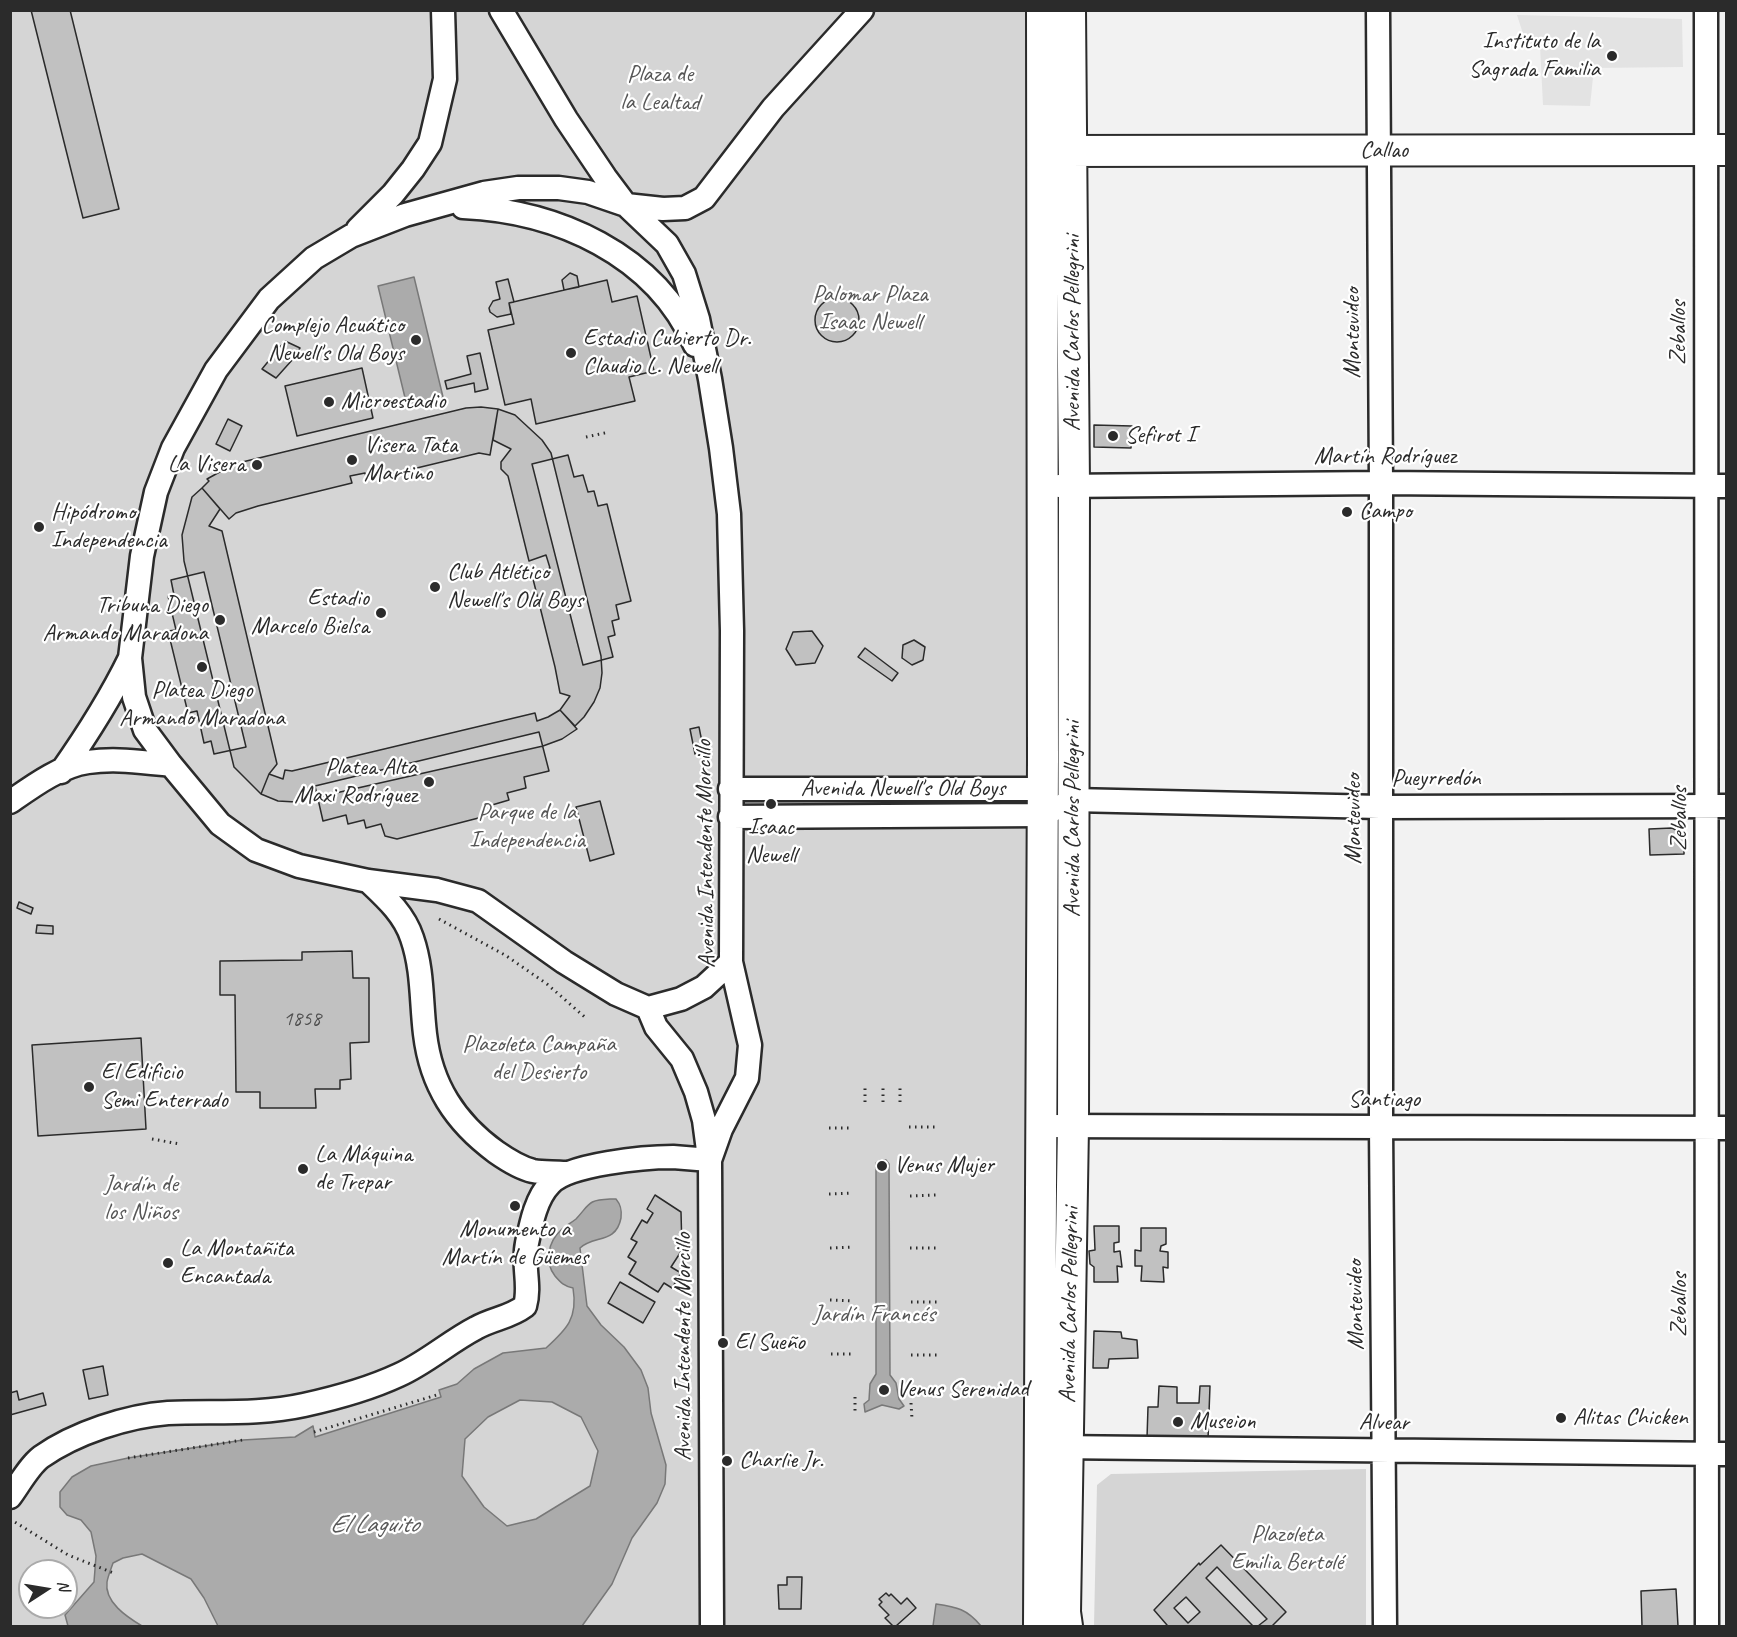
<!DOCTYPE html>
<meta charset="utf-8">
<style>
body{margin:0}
#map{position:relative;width:1737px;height:1637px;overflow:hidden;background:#f2f2f2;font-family:Caveat,sans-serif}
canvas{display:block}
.frame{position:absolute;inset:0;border:12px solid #2b2b2b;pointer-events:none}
.north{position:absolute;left:18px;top:1559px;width:60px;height:60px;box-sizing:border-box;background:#fff;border:2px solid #aaa;border-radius:50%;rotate:78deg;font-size:16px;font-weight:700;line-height:24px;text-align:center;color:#2b2b2b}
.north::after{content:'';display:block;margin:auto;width:21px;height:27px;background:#2b2b2b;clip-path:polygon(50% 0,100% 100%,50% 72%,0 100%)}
</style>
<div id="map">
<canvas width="1737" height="1637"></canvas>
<div class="frame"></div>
<div class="north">N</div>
</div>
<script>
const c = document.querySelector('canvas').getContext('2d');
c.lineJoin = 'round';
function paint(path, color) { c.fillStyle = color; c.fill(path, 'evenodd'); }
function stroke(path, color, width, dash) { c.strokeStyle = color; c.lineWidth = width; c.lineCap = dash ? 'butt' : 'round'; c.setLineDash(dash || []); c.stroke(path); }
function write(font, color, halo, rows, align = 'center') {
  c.font = font + ' Caveat,sans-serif'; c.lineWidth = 4.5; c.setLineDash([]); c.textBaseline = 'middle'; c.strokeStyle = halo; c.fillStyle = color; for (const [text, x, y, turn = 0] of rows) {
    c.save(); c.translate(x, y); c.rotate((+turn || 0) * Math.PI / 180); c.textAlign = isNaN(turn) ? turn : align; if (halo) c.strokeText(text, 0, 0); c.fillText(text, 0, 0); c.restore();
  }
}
paint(new Path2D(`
 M 1517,15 L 1682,19 L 1683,67 L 1594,68 L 1590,106 L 1543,105 L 1540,46 L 1526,43 Z`), '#e3e3e3');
paint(new Path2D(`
 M 10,11 L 1070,11 L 1067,1626 L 11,1626 ZM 30,1571 L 66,1571 L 66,1607 L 30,1607 Z
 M 1366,1469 L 1366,1626 L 1094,1626 L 1097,1485 L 1111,1474 Z`), '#d5d5d5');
const water = new Path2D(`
 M 414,277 L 443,397 L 407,406 L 378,286 Z
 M 880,1160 L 886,1160 L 889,1164 L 890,1375 L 896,1383 L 899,1399 L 904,1406 L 899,1409 L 882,1405 L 865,1412 L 864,1404 L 869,1400 L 870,1384 L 876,1374 L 876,1163 Z
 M 610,1199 L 616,1199 C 621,1205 622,1210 621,1218 C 616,1244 594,1235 580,1248 L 587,1306 L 601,1325 L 624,1347 L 641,1370 L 648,1388 L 651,1413 L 666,1465 L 665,1484 L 657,1503 L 632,1538 L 612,1584 L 582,1626 L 218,1626 L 204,1598 L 191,1579 L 142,1554 L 123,1558 L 113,1563 C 111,1569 108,1576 107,1582 C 104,1602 127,1617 142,1626 L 68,1626 L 65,1615 L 94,1582 L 96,1556 L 91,1532 L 81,1520 L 67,1515 L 60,1507 L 60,1492 L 72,1477 L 91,1466 L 128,1458 L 243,1440 L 295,1437 L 313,1426 L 315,1437 L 441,1397 L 439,1390 L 457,1384 L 474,1369 L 503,1353 L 546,1348 C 567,1329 578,1318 573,1288 C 564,1286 561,1283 555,1276 C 544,1262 548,1242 561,1230 C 565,1226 571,1223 576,1219 C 590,1204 587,1200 610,1199 ZM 520,1400 L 552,1402 L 581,1417 L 598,1451 L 590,1486 L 536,1519 L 507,1526 L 484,1507 L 462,1476 L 465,1439 L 488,1417 Z
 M 936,1604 C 957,1607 967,1609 981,1626 L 933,1626 Z`);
paint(water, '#ababab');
stroke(water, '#787878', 1.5);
const building = new Path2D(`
 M 31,10 L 70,10 L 119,209 L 83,218 Z
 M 570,273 L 577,276 L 579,287 L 564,290 L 562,280 Z
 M 508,279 L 514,302 L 509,303 L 511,314 L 497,317 L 490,312 L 489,308 L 493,301 L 500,299 L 496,282 Z
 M 607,280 L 612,302 L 637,296 L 654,371 L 629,377 L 635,401 L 536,424 L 531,399 L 505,405 L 488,330 L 514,324 L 509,303 Z
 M815 320a22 22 0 1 1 44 0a22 22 0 1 1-44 0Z
 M 285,341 L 300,348 L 293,359 L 276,378 L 262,369 Z
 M 480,353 L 488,389 L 475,392 L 474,383 L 447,389 L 445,381 L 471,374 L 467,356 Z
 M 362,368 L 373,418 L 297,436 L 285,386 Z
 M 481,407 L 498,409 L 490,455 L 479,453 L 367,480 L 365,473 L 350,476 L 352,483 L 258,506 L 236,513 L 229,519 L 202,488 L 209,481 L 207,479 L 234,464 L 466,408 Z
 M 498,409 L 515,415 L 542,440 L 551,453 L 601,656 L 602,673 L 600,688 L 594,702 L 584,717 L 575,726 L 560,710 L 570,696 L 560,693 L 555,667 L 532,575 L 550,568 L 546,555 L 529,561 L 508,476 L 501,469 L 501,462 L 511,449 L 493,440 Z
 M 228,419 L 242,426 L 230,451 L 216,444 Z
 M 1094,425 L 1132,426 L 1131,448 L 1094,447 Z
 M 568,455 L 574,477 L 583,475 L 588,492 L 594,491 L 598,506 L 607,504 L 631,601 L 616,605 L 619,619 L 612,621 L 615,635 L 608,637 L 613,657 L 583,665 L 532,464 Z
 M 202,488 L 220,509 L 209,526 L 222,531 L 277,764 L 269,774 L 261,794 L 234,767 L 184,561 L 182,535 L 192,497 Z
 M 204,572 L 246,747 L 214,754 L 211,741 L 204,743 L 197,711 L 188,713 L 168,631 L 176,630 L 168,596 L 174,595 L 171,580 Z
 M 812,631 L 823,646 L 815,663 L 796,665 L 786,649 L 793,632 Z
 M 914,640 L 925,647 L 923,660 L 912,665 L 902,658 L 903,645 Z
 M 865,648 L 898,673 L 892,681 L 858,657 Z
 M 560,710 L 577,729 L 562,739 L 543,746 L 296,802 L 278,801 L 261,794 L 269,774 L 283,779 L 285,770 L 292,771 L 535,713 L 537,721 L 548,717 Z
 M 699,727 L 704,752 L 695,754 L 690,729 Z
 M 539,732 L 549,771 L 524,777 L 526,788 L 507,793 L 509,800 L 492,805 L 494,814 L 397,839 L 385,836 L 381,824 L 366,828 L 364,820 L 348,824 L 346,815 L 323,821 L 315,786 Z
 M 600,801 L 614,854 L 590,861 L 576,807 Z
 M 1672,828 L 1684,834 L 1684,854 L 1650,855 L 1649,829 Z
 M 19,902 L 33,908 L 31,914 L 17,908 Z
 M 37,925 L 53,926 L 53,934 L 36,933 Z
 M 352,951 L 353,978 L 369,978 L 369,1042 L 350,1043 L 351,1079 L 340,1080 L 340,1089 L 315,1089 L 316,1108 L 260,1108 L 260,1092 L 236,1092 L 235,995 L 220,995 L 220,961 L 302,960 L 302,952 Z
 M 141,1038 L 146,1129 L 38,1136 L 32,1045 Z
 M 655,1195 L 681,1212 L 682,1250 L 671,1267 L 681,1273 L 672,1288 L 664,1283 L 658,1292 L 629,1274 L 636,1262 L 628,1257 L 637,1242 L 631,1239 L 642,1220 L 647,1223 L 653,1213 L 647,1209 Z
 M 1094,1226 L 1119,1226 L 1119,1242 L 1114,1243 L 1114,1252 L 1120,1251 L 1122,1267 L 1117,1266 L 1118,1282 L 1094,1282 L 1094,1267 L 1090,1264 L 1089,1251 L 1095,1250 Z
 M 1141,1228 L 1166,1228 L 1166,1244 L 1161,1246 L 1160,1251 L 1168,1252 L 1168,1268 L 1163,1267 L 1164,1282 L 1141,1281 L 1142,1266 L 1135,1266 L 1135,1250 L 1141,1251 Z
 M 620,1282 L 655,1302 L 643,1323 L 608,1303 Z
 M 1094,1331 L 1121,1332 L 1122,1338 L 1137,1340 L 1138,1358 L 1109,1359 L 1108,1368 L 1093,1368 Z
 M 103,1366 L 108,1395 L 89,1399 L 83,1370 Z
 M 1159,1386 L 1177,1387 L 1177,1403 L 1199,1403 L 1200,1386 L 1210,1386 L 1208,1439 L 1147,1438 L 1148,1407 L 1158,1407 Z
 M 17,1391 L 19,1400 L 43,1393 L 46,1405 L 10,1415 L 10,1393 Z
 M 1221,1545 L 1286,1612 L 1272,1626 L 1258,1626 L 1267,1619 L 1217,1567 L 1206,1578 L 1253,1626 L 1166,1626 L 1167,1625 L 1154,1610 L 1199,1563 L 1200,1565 ZM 1186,1597 L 1200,1612 L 1188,1623 L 1174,1608 Z
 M 787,1577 L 802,1577 L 801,1609 L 779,1609 L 778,1585 L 787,1585 Z
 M 1676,1589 L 1678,1626 L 1642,1626 L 1641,1591 Z
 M 886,1593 L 889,1596 L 891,1594 L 901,1604 L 907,1598 L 916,1608 L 896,1626 L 893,1626 L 885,1618 L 889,1615 L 879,1605 L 882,1602 L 879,1599 Z`);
paint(building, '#c1c1c1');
stroke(building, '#2b2b2b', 1.5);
const minor = new Path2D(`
 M 501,10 L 566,119 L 605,177 L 626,205 L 667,244 L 684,274 L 698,319 L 710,379 L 721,448 L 729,514 L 732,631 L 731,962 L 750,1045 L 747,1078 L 721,1129 L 710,1160 L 712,1626
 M 1378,10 L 1381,483 L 1381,1127 L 1385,1626
 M 1706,10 L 1707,1626
 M 463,207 C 557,211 655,254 695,345
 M 358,229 L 393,194 L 413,169 L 430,143 L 445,79 L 443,10
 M 1059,486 L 1381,483 L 1726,486
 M 61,772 C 87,735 110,699 130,658
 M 730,789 L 1043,789
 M 10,802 C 33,786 60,766 88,762 C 115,758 144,762 171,765
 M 730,817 L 1043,815 L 1073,800 L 1380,807 L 1726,806
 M 368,881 C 386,898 404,914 412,938 C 423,970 421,1001 425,1034 C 431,1085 455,1122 496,1152 C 506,1159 520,1168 533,1171 C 543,1173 554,1172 565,1173
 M 731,962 L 704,987 L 681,999 L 648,1008 L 616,994 L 564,962 L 478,901 L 437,890 L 368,881 L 299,866 L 256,850 L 220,824 L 171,765 L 145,730 L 134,697 L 130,658 L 142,556 L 156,492 L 173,448 L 216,370 L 269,299 L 314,258 L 351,236 L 405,215 L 484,193 L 518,188 L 559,188 L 588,192 L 626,205 L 663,209 L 685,208 L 704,198 L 773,108 L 862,10
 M 648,1008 L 656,1027 L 682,1059 L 696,1092 L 704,1120 L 709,1158
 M 1042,1126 L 1726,1128
 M 1054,1447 L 1726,1454
 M 10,1497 C 19,1485 29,1466 41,1457 C 75,1433 127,1416 168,1413 C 214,1411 259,1415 304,1405 C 336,1398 369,1389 399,1375 C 426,1363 449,1342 476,1328 C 494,1318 509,1318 525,1306 C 531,1284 522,1267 527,1243 C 531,1224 536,1198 550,1184 C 568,1164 646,1157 673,1157 C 685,1158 698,1159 710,1160`);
const major = new Path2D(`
 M 1052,151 L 1726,150
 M 1039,1626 L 1043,758 L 1042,10
 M 1067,1626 L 1065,1612 L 1073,1126 L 1074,485 L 1070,10`);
stroke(minor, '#2b2b2b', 27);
stroke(major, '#2b2b2b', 34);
stroke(new Path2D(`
 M 586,437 L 609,432
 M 439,919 L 505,955 L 547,984 L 587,1019
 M 865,1102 L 865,1084
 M 883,1102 L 883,1084
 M 900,1102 L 900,1085
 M 909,1127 L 936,1127
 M 829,1128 L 853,1128
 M 152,1139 L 180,1144
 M 829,1194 L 853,1193
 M 910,1196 L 936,1195
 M 830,1248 L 854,1247
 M 910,1248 L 937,1248
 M 830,1300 L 854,1301
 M 911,1302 L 937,1302
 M 831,1354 L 854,1354
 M 911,1355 L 937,1355
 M 855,1397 L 855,1412
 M 911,1403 L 912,1419
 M 314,1432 L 440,1394
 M 128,1458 L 243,1440
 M 10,1519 L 68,1555 L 116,1574`), '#2b2b2b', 3, [1.5, 4.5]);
stroke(minor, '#fff', 22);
stroke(major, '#fff', 30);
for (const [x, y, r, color] of [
 [1612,56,6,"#2b2b2b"],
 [416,340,6,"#2b2b2b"],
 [571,353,6,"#2b2b2b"],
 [329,402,6,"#2b2b2b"],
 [1113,436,6,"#2b2b2b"],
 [352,460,6,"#2b2b2b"],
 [257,465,6,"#2b2b2b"],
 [1347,512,6,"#2b2b2b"],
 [39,527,6,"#2b2b2b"],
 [435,587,6,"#2b2b2b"],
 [381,613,6,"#2b2b2b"],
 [220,620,6,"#2b2b2b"],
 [202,667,6,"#2b2b2b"],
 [429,782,6,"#2b2b2b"],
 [771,804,6,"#2b2b2b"],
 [89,1087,6,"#2b2b2b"],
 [882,1166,6,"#2b2b2b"],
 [303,1169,6,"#2b2b2b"],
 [515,1206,6,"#2b2b2b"],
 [168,1263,6,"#2b2b2b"],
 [723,1343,6,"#2b2b2b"],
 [884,1390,6,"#2b2b2b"],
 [1561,1418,6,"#2b2b2b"],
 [1178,1422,6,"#2b2b2b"],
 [727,1461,6,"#2b2b2b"]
]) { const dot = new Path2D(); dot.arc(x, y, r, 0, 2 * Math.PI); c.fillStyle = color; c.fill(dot); stroke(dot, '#fff', 2); }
write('21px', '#505050', null, [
 ["1858",302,1019]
]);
write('24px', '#2b2b2b', '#fff', [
 ["Instituto de la",1600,42,"right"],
 ["Sagrada Familia",1600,70,"right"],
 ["Complejo Acuático",404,326,"right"],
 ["Newell's Old Boys",404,354,"right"],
 ["Estadio Cubierto Dr.",583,339],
 ["Claudio L. Newell",583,367],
 ["Microestadio",341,402],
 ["Sefirot I",1125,436],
 ["Visera Tata",364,446],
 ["Martino",364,474],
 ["La Visera",245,465,"right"],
 ["Campo",1359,512],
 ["Hipódromo",51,513],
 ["Independencia",51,541],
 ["Club Atlético",447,573],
 ["Newell's Old Boys",447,601],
 ["Estadio",369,599,"right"],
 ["Marcelo Bielsa",369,627,"right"],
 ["Tribuna Diego",208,606,"right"],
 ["Armando Maradona",208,634,"right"],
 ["Platea Diego",202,691,"center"],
 ["Armando Maradona",202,719,"center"],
 ["Platea Alta",417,768,"right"],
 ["Maxi Rodríguez",417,796,"right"],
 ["Isaac",771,828,"center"],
 ["Newell",771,856,"center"],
 ["El Edificio",101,1073],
 ["Semi Enterrado",101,1101],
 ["La Máquina",315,1155],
 ["de Trepar",315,1183],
 ["Venus Mujer",894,1166],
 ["Monumento a",515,1230,"center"],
 ["Martín de Güemes",515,1258,"center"],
 ["La Montañita",180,1249],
 ["Encantada",180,1277],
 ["El Sueño",735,1343],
 ["Venus Serenidad",896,1390],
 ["Alitas Chicken",1573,1418],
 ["Museion",1190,1422],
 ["Charlie Jr.",739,1461]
], 'left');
write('24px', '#565656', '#fff', [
 ["Plaza de",660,75],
 ["la Lealtad",660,103],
 ["Palomar Plaza",870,295],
 ["Isaac Newell",870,323],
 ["Parque de la",527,813],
 ["Independencia",527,841],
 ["Plazoleta Campaña",539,1045],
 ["del Desierto",539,1073],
 ["Jardín de",141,1185],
 ["los Niños",141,1213],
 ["Jardín Francés",874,1315],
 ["Plazoleta",1287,1535],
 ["Emilia Bertolé",1287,1563]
]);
write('24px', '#2b2b2b', '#fff', [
 ["Callao",1384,151],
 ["Avenida Carlos Pellegrini",1073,333,-90],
 ["Montevideo",1353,333,-90],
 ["Zeballos",1679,333,-90],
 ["Martín Rodríguez",1385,457],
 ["Pueyrredón",1436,779],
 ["Avenida Newell's Old Boys",903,789],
 ["Avenida Carlos Pellegrini",1073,819,-90],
 ["Montevideo",1354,819,-90],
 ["Zeballos",1680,819,-90],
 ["Avenida Intendente Morcillo",706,854,-91],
 ["Santiago",1384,1100],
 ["Avenida Carlos Pellegrini",1070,1305,-89],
 ["Montevideo",1356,1305,-91],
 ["Zeballos",1680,1305,-90],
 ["Avenida Intendente Morcillo",684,1347,-90],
 ["Alvear",1384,1423,1]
]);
write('italic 26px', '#585858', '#fff', [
 ["El Laguito",374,1525]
]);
</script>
